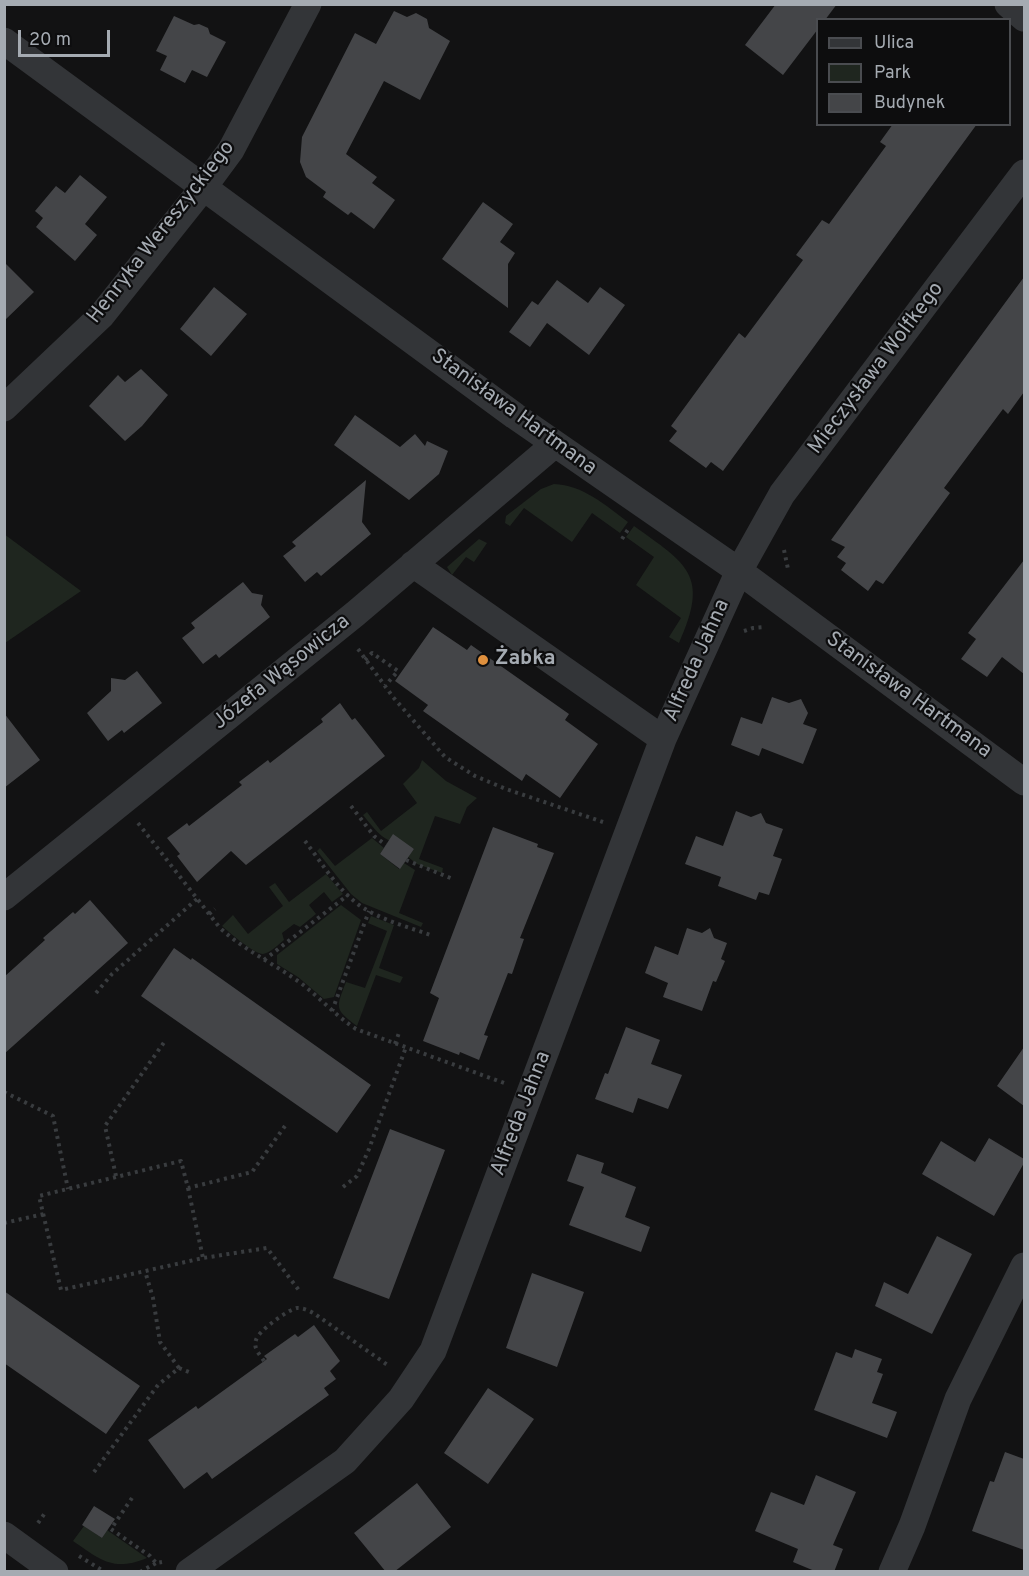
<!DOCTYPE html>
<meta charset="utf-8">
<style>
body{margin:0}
#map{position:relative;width:1029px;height:1576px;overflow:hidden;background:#121213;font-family:Overpass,sans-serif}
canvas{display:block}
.frame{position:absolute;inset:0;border:6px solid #a5abb2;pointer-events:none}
.legend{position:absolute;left:816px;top:18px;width:195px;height:108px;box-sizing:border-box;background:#0d0d0e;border:2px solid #4a4c50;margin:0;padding:8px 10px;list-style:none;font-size:18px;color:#a5abb2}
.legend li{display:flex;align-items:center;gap:12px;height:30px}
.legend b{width:30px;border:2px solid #4a4c50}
.scale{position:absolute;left:18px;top:30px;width:92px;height:27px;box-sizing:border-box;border:3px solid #a5abb2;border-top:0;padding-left:8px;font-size:18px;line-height:21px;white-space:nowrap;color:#a5abb2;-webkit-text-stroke:4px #0d0d0e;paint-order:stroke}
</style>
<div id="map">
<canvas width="1029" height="1576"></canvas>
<div class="frame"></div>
<ul class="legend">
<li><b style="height:8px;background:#333538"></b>Ulica</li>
<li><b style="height:16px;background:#1f261f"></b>Park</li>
<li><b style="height:16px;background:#444548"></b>Budynek</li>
</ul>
<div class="scale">20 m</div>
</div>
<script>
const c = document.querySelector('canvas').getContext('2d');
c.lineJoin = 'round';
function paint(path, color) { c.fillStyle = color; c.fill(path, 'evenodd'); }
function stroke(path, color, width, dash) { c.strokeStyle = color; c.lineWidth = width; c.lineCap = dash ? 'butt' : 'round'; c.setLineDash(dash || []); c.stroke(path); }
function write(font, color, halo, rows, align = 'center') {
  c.font = font + ' Overpass,sans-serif'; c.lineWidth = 4.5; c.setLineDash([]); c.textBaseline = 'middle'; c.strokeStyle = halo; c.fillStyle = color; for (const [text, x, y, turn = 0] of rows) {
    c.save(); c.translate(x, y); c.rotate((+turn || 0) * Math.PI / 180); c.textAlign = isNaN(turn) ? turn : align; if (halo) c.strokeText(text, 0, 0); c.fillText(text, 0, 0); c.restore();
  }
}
paint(new Path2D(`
 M 554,484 C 583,485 605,505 628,522 L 620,533 L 592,513 L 572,542 L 524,508 L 510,526 L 505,523 L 506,516 L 541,489 Z
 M 634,526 C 687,564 710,575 679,643 L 669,637 L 681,618 L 636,585 L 654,557 L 626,537 Z
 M 4,534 L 81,591 L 5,643 L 4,643 Z
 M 479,539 L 487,543 L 474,562 L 466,557 L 452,575 L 447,567 Z
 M 422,760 L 446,781 L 477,798 L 467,807 L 460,824 L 435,816 L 419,859 L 443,868 L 442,873 L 417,864 L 408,857 L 414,849 C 385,841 382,839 363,815 L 367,812 L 381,831 L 417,803 L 403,784 L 419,768 Z
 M 372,838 L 384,848 L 380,854 L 399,869 L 404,863 L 415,870 L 399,913 L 423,923 L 421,927 L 362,903 L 351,894 L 317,851 L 320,848 L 335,866 Z
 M 326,874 L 343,894 L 332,902 L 324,892 L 309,905 L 316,914 L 300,927 L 294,924 L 282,933 L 284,940 C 279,944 270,953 263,954 C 254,954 229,932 222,926 L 233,915 L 248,934 L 283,906 L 269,887 L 275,883 L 289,902 Z
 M 341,905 L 361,920 L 334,997 L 324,999 L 298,977 L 277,964 L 277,955 Z
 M 371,916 L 394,925 L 379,968 L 403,977 L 400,983 L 376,975 L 357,1026 C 334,1009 336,1008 346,982 L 365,988 L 387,931 L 368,923 Z
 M 84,1526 L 102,1538 L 107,1530 L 147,1558 C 113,1572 101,1560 73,1541 Z`), '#1f261f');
paint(new Path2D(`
 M 776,4 L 837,4 L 825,20 L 818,20 L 818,29 L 783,75 L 745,45 Z
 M 394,11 L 407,17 L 416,13 L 427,19 L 429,28 L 450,41 L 420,100 L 384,81 L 346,154 L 377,177 L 372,183 L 395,200 L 374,229 L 351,212 L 348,215 L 323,197 L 326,192 L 306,177 L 300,162 L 302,137 L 355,33 L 376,44 Z
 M 174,16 L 194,25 L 199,24 L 208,28 L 210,34 L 226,42 L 207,77 L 192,70 L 185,83 L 160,70 L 167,56 L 156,51 Z
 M 893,124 L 977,124 L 723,471 L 711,462 L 706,468 L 669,441 L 677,431 L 671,426 L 739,333 L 745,338 L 803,260 L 796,255 L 822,220 L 829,224 L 886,146 L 880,142 Z
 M 80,175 L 107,197 L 85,224 L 97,235 L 75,261 L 36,227 L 43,218 L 35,211 L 56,186 L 65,193 Z
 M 483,202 L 513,224 L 500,242 L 515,253 L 508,264 L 508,308 L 442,259 Z
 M 4,262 L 34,292 L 4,321 Z
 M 1024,277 L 1024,392 L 1008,414 L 1003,409 L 944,488 L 950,493 L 883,584 L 876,580 L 868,591 L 841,570 L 846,563 L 837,557 L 845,547 L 831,540 Z
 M 557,280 L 588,303 L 600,287 L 625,305 L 589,355 L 547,323 L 530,347 L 509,332 L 532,301 L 538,305 Z
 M 214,287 L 247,314 L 211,356 L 180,329 Z
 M 141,369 L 168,395 L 142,426 L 125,441 L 89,406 L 118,375 L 125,382 Z
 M 355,415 L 400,447 L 415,434 L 425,446 L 427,441 L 448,451 L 439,474 L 409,500 L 334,445 Z
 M 366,480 L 362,522 L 371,534 L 321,576 L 317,572 L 305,582 L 283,556 L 296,546 L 292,542 Z
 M 1024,560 L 1024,674 L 1002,657 L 987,677 L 961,659 L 976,639 L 968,633 Z
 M 243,582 L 252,593 L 263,595 L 261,605 L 270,617 L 219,658 L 216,654 L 203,664 L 182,638 L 195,628 L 191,623 Z
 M 433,627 L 467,650 L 471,645 L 569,714 L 565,720 L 598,744 L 560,798 L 526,774 L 522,781 L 423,711 L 428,705 L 395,681 Z
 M 137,671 L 162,703 L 124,733 L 122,730 L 108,741 L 87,713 L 111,691 L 111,678 L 125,680 Z
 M 772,697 L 789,703 L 801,699 L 808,713 L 803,724 L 817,729 L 803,764 L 762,748 L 759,756 L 731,745 L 741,717 L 762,724 Z
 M 340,703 L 352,720 L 355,718 L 385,756 L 246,865 L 231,851 L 197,882 L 177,856 L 180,854 L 167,838 L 187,823 L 189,826 L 242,785 L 239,782 L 268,760 L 270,763 L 323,722 L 321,719 Z
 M 4,713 L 40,760 L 4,788 Z
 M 736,811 L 751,817 L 761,813 L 766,823 L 783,829 L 773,856 L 782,859 L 769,895 L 759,892 L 756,900 L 718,886 L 721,877 L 685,864 L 696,836 L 723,846 Z
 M 493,827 L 538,844 L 537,847 L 554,853 L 520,938 L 524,939 L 512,974 L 508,973 L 484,1035 L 488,1036 L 479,1060 L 460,1052 L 459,1055 L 423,1041 L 439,998 L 430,993 Z
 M 393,834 L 414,849 L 400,869 L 380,854 Z
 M 90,900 L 128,943 L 4,1054 L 4,977 L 45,940 L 43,938 L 73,912 L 75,914 Z
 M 687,928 L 702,933 L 710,928 L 714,938 L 727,943 L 721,959 L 725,961 L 716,982 L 713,981 L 702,1011 L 663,997 L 668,983 L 645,973 L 655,946 L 678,955 Z
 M 174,948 L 191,960 L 192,958 L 371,1085 L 337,1133 L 141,996 Z
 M 626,1027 L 660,1040 L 651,1064 L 682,1075 L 668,1109 L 638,1098 L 633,1113 L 595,1099 L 605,1073 L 608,1074 Z
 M 1024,1047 L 1024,1106 L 997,1086 Z
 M 390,1129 L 445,1150 L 389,1299 L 333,1278 Z
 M 989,1138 L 1024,1159 L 1024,1163 L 994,1216 L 922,1174 L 941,1141 L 975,1162 Z
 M 577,1154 L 604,1163 L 601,1173 L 636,1187 L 625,1217 L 650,1227 L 641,1252 L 569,1225 L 584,1187 L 567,1181 Z
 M 937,1236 L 972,1254 L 932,1334 L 875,1306 L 884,1282 L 908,1294 Z
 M 532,1273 L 584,1292 L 557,1367 L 506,1348 Z
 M 4,1291 L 140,1386 L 106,1434 L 4,1363 Z
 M 314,1325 L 340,1361 L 330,1371 L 336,1379 L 324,1388 L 329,1395 L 212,1479 L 207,1472 L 184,1489 L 148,1440 L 196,1406 L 198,1409 L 267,1359 L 264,1356 L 295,1334 L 298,1337 Z
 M 855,1349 L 882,1359 L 877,1372 L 883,1374 L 872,1403 L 897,1412 L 887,1438 L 814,1410 L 836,1352 L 852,1358 Z
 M 488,1388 L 534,1419 L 488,1484 L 444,1453 Z
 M 1005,1452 L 1024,1459 L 1024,1550 L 972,1531 L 990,1481 L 994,1482 Z
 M 816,1475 L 856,1492 L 833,1545 L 843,1549 L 834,1572 L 817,1572 L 793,1562 L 798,1549 L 755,1531 L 771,1492 L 804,1505 Z
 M 417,1483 L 451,1527 L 394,1572 L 386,1572 L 354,1533 Z
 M 94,1506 L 115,1519 L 102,1538 L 82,1525 Z`), '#444548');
stroke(new Path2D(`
 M 622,539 L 629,528
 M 784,550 L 788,569
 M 744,631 L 753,628 L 766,627
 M 358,649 L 393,697 L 445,757 L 475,776 L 506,789 L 603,822
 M 365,660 L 372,653 L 398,671 L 385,686
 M 351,806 L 374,836 L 386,845
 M 138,823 L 220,928 C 245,951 275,964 302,984 C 321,999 336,1016 356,1029 L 504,1083
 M 305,841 C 321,862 338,890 359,905 C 380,920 409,927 433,936
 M 406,860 L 453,879
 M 209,914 L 215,909
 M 264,960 L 348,895
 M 96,993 L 112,974 L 197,899
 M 332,1011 L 369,911
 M 395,1044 L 400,1030
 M 4,1092 L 53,1116 L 68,1189
 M 285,1126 L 252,1172 L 188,1188 L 181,1161 L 39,1196 L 61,1290 L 203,1258 L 267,1248 L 301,1293
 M 116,1176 L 105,1126 L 165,1041
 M 343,1187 L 357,1176 L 369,1149 L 406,1047
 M 188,1188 L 203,1258
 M 4,1223 L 44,1214
 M 264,1361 C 260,1355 253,1348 256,1340 C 258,1331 289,1309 297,1308 C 304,1308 310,1311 315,1314 L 389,1366
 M 179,1368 L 189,1372
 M 94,1472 L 158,1385 L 179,1368 L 160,1342 L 153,1298 L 145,1271
 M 132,1498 L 111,1529 L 150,1556 L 156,1563 L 162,1562
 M 38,1523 L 45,1513
 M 79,1556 L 105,1572
 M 140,1572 L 156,1563 L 158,1565`), '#393c3f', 4, [3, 4.5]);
stroke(new Path2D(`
 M 1008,4 L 1024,18
 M 4,41 L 515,416 L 739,571 L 1024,782
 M 4,408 L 101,316 L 203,188 L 231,150 L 308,4
 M 413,564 L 663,739
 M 4,897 L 355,614 L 555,444
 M 4,1535 L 55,1572
 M 189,1572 L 345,1461 L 401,1399 L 433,1351 L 663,739 L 739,571 L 782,494 L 1024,173
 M 892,1572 L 912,1526 L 958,1399 L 1024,1266`), '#333538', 27);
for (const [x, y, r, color] of [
 [483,660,6,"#df903e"]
]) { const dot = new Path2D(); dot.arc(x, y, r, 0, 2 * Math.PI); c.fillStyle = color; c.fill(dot); stroke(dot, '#0d0d0e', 2); }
write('21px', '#a5abb2', '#0d0d0e', [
 ["Henryka Wereszyckiego",162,233,-52],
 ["Mieczysława Wolfkego",877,369,-53],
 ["Stanisława Hartmana",513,413,36],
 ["Alfreda Jahna",698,661,-66],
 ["Józefa Wąsowicza",282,673,-39],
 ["Stanisława Hartmana",908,696,36],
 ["Alfreda Jahna",522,1114,-69]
]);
write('bold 21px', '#a5abb2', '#0d0d0e', [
 ["Żabka",495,660]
], 'left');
</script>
